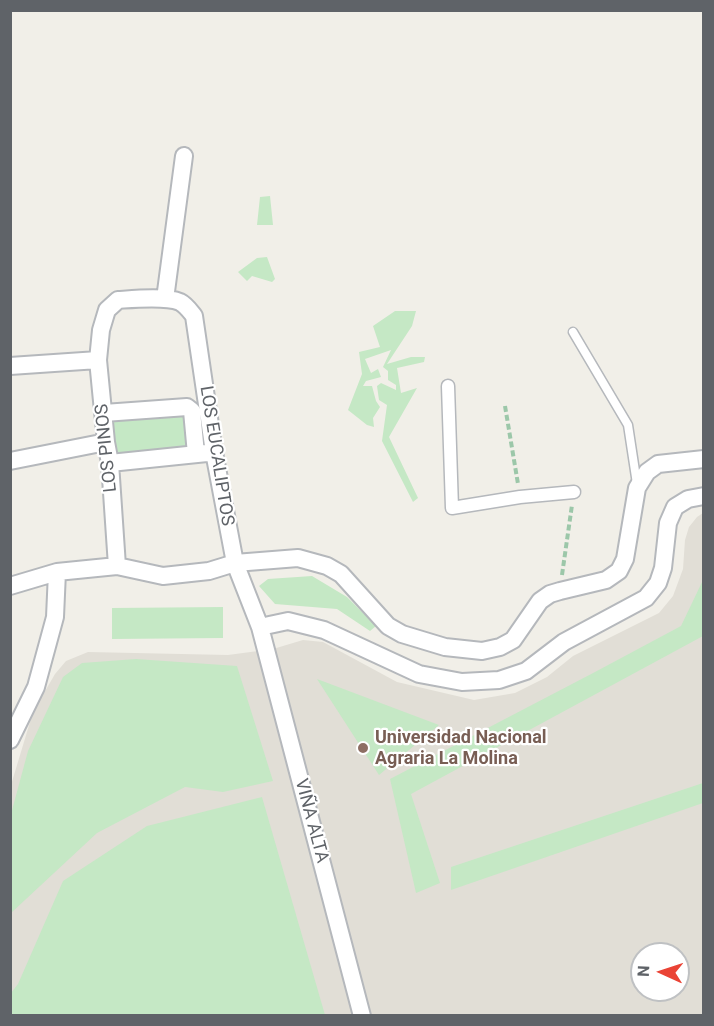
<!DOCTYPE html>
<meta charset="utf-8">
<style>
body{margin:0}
#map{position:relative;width:714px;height:1026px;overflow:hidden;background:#f1efe8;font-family:Roboto,sans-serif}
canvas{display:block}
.frame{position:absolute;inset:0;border:12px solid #5f6368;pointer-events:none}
.north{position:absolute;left:630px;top:942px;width:60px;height:60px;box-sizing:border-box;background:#fff;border:2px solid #bfc1c3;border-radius:50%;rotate:273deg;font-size:16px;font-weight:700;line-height:24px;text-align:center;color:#5f6368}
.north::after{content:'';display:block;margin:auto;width:21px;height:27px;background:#ea4335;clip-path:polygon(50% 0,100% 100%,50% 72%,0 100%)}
</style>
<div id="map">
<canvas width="714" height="1026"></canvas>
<div class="frame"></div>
<div class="north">N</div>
</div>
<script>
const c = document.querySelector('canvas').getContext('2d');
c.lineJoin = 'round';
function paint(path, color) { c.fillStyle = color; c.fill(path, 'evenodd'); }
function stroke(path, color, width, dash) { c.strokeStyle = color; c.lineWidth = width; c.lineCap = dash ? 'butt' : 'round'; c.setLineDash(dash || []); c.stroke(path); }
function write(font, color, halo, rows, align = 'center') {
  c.font = font + ' Roboto,sans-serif'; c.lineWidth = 4.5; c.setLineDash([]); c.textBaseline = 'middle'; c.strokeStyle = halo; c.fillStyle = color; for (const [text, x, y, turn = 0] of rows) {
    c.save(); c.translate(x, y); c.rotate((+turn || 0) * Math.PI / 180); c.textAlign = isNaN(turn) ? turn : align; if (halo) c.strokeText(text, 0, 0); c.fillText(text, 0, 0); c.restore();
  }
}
paint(new Path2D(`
 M 703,513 L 703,1015 L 11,1016 L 11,785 L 33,712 L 55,674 L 66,661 L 88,652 L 228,655 L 273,649 L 303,640 L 323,642 L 397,682 L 474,700 L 515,693 L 547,677 L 573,656 L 659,613 L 673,596 L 683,569 L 685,540 L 689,527 L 697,517 ZM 642,954 L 678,954 L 678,990 L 642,990 Z`), '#e1ded6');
paint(new Path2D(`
 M 270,196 L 273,225 L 257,225 L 260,197 Z
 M 267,257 L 275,279 L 272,282 L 252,276 L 247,281 L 238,272 L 257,258 Z
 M 395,311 L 416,311 L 412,326 L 387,364 L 411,357 L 425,357 L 424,362 L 397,368 L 401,393 L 417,388 L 389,437 L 418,498 L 413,502 L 382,441 L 387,405 L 379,400 L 377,386 L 381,383 L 396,390 L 396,385 L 388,380 L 388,371 L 383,367 L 391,350 L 365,359 L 371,373 L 378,369 L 381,377 L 366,381 L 363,386 L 372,386 L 376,401 L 380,407 L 373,418 L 374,427 L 367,425 L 348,410 L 362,374 L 359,352 L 380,347 L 373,326 Z
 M 187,411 L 191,446 L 116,455 L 111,420 Z
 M 312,576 L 347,597 L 376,626 L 370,631 L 337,609 L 275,604 L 259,586 L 268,579 Z
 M 703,580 L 703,636 L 411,794 L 440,883 L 416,893 L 390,779 L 595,672 L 681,626 Z
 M 223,607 L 223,638 L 112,639 L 112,608 Z
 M 136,659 L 237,666 L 273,781 L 223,792 L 185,787 L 97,833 L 11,913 L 11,814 L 28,751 L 63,677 L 82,663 Z
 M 317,679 L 439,725 L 379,775 Z
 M 703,783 L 703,803 L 451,890 L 451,867 Z
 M 262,797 L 325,1015 L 11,1015 L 11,993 L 18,984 L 63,881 L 147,826 Z`), '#c5e8c5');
const service = new Path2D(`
 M 573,332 L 628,425 L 637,484`);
const pedestrian = new Path2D(`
 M 448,386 L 452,508 L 520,497 L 574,492`);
const minor = new Path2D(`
 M 165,299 L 184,156
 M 10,366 L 98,360
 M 104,413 L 187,407 L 192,411 L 196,454
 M 10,461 L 106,442
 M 110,463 L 207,453
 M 117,566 L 110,463 L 106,442 L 98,360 L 101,330 L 107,310 L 118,300 C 134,299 166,296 180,302 C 186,305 190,311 194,316 L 214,452 L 235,563 L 260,627 L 362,1016
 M 10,586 L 57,572 L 117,566 L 163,576 L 209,571 L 235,563 L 298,558 L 327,566 L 341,574 L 388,626 L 402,634 L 445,647 L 482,651 L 500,647 L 513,640 L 540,601 L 550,594 L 560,591 L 606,580 L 619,571 L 625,559 L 637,488 L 647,472 L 658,464 L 704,459
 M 260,627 L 288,621 L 324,630 L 419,674 L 462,682 L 499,680 L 526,671 L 564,642 L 646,598 L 658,583 L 663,568 L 668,523 L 675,507 L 688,499 L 704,496
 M 10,740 L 36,687 L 55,617 L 57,572`);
stroke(service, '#b5b8bc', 11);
stroke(pedestrian, '#b5b8bc', 15);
stroke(minor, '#b5b8bc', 20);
stroke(new Path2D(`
 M 505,406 L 518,484
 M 562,575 L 572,505`), '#9cc7a9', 4, [6, 3]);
stroke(service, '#fff', 8);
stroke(pedestrian, '#fff', 12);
stroke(minor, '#fff', 16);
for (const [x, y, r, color] of [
 [363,748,6,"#8d6e63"]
]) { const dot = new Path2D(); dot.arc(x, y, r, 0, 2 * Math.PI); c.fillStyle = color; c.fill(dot); stroke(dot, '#fff', 2); }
write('18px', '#5f6368', '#fff', [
 ["LOS PINOS",107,448,-96],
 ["LOS EUCALIPTOS",216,456,81],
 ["VIÑA ALTA",311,821,75]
]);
write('bold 18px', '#785e54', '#fff', [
 ["Universidad Nacional",375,738],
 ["Agraria La Molina",375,759]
], 'left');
</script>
